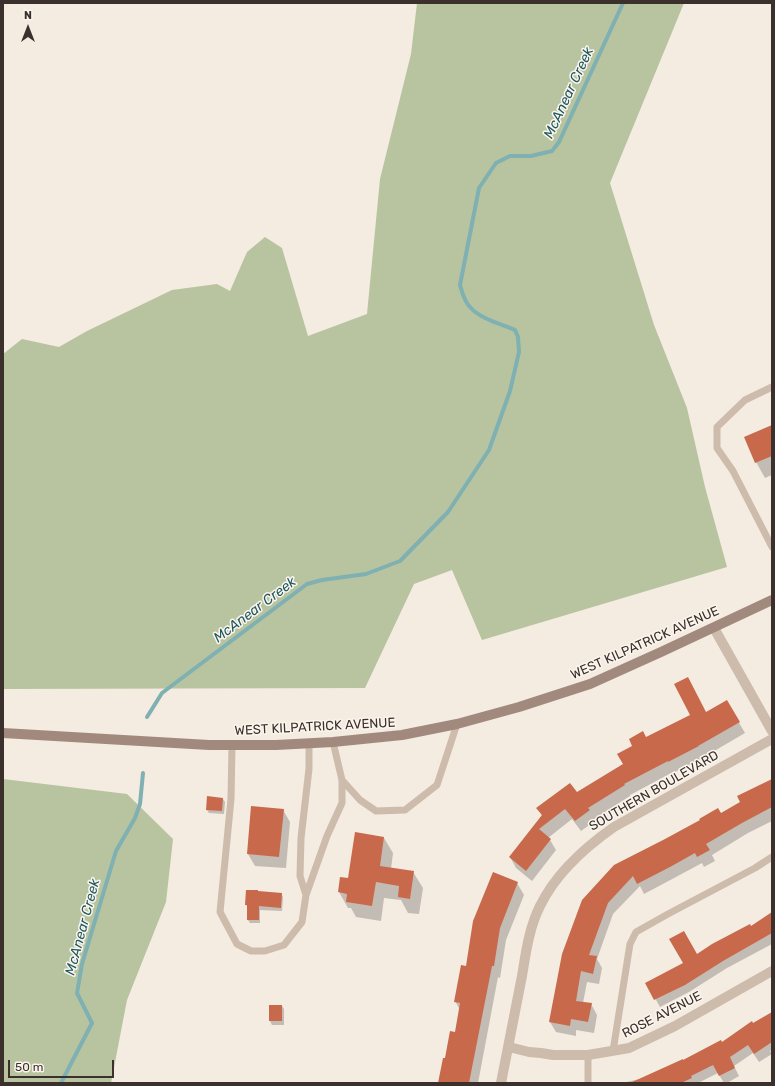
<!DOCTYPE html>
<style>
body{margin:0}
#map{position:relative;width:775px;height:1086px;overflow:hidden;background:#f4ebe1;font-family:Rubik,sans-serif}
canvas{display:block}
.frame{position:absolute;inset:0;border:4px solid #3b302b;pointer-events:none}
.north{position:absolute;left:8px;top:8px;width:40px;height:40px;-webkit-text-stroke:3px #fbf5ee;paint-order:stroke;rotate:0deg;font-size:11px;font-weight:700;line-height:16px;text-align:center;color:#3b302b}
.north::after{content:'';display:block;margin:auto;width:14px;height:18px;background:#3b302b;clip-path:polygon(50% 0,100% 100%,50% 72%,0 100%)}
.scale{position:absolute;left:8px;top:1060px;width:106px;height:18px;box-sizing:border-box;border:2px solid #3b302b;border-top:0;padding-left:5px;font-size:12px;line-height:14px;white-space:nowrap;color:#3b302b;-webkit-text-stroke:3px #fbf5ee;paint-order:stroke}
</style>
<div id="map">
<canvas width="775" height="1086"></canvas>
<div class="frame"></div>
<div class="north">N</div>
<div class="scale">50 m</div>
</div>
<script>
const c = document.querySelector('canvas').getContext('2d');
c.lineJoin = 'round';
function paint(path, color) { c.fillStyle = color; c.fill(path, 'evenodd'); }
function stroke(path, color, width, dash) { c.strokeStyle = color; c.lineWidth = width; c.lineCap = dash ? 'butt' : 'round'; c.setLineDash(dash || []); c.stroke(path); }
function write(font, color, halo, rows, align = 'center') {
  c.font = font + ' Rubik,sans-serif'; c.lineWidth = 3; c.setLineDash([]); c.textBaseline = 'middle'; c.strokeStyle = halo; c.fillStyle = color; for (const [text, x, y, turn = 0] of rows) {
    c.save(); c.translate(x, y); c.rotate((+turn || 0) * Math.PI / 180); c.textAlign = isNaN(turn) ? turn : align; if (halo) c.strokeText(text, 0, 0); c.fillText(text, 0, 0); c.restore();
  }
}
paint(new Path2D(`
 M 417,3 L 684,3 L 610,183 L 654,325 L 687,408 L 705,487 L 727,567 L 482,640 L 452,570 L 414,584 L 365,688 L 3,689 L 3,354 L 22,339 L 59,347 L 87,331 L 172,290 L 217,284 L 230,291 L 247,252 L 265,237 L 282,248 L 308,336 L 367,314 L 380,179 L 411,54 Z
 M 3,779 L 127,794 L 173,839 L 166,902 L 127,1000 L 111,1083 L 3,1083 Z`), '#b8c4a0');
paint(new Path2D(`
 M 772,427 L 772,475 L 765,478 L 756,462 Z
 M 727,702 L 745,733 L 704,757 L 675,772 L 675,771 L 630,795 L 630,796 L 594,819 L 595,821 L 581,831 L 572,819 L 548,838 L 550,840 L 556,850 L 532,881 L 516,868 L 510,857 L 542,816 L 538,808 L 576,793 L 624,765 L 646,738 L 706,713 Z
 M 772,784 L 772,821 L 748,833 L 712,855 L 715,861 L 704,867 L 702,863 L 676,877 L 644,894 L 640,886 L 613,914 L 597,959 L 602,968 L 599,984 L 587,982 L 583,1003 L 591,1004 L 597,1015 L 594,1033 L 576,1030 L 576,1036 L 556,1032 L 550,1022 L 582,901 L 721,814 Z
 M 223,799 L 225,802 L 224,814 L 209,813 L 207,810 Z
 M 283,810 L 290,822 L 286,868 L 255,866 L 248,854 Z
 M 384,838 L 393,853 L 391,869 L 413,872 L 423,888 L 419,914 L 408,913 L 401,900 L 384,898 L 381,921 L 356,917 L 351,908 L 348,908 L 339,892 L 349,879 Z
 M 517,883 L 524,895 L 506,940 L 500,978 L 498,977 L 478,1083 L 439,1083 L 446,1059 L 456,1033 L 460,1010 L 455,1001 L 467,967 Z
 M 281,894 L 283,897 L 282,911 L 260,910 L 260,923 L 250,923 L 248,920 L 248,908 L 246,905 Z
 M 772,914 L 772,944 L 727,968 L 689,992 L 660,1007 L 647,984 L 684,964 L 696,955 L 750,927 Z
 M 282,1006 L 284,1009 L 284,1025 L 272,1025 L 270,1021 Z
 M 772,1014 L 772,1050 L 770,1051 L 772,1054 L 759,1062 L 753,1053 L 734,1066 L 739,1076 L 727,1083 L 724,1083 L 718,1073 L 698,1083 L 622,1083 L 644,1078 L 683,1061 L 722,1043 Z`), '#0003');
stroke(new Path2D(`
 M 147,717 L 162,693 L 307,584 L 322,580 L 366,574 L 400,561 L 448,512 L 489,450 L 510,391 L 519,352 L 518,337 L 515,330 C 501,324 480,319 470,307 C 464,301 462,292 460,285 L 479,188 L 496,163 L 510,156 L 531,156 L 552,151 L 559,142 L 623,3
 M 61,1083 L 92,1023 L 77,993 L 82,964 L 116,851 L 135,818 L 140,804 L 143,773`), '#7fb0b2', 4);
paint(new Path2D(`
 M 772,425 L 772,456 L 755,463 L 744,437 Z
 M 688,677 L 706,712 L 727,700 L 740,722 L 698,746 L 699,746 L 668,762 L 668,761 L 624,784 L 625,785 L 588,808 L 590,810 L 575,821 L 565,809 L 539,829 L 551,839 L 526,871 L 509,857 L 542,815 L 536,808 L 570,783 L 577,792 L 623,764 L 617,754 L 632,746 L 629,739 L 643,731 L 646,737 L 690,715 L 674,684 Z
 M 772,779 L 772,807 L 742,823 L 706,844 L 710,850 L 697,857 L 695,853 L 670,867 L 637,884 L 633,876 L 608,903 L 589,955 L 597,956 L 593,974 L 581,971 L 576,1001 L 592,1003 L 588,1022 L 571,1019 L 570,1026 L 549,1022 L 562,954 L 582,900 L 614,865 L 665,839 L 700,820 L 699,819 L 718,808 L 721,813 L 740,802 L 737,796 Z
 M 207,796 L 223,798 L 222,811 L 206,810 Z
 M 251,806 L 284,809 L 279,857 L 247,854 Z
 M 355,832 L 384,837 L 380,866 L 414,871 L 410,899 L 398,897 L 399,886 L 376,882 L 372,906 L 346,902 L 347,894 L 338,892 L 340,877 L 348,878 Z
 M 493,872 L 518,882 L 500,928 L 494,966 L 492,966 L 469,1083 L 438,1083 L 443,1058 L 445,1058 L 450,1031 L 455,1032 L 460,1003 L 454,1002 L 461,965 L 466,966 L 473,921 Z
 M 246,890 L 258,890 L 258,891 L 282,893 L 281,908 L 259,906 L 259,920 L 247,920 L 247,905 L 245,905 Z
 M 772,912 L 772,933 L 723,961 L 685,985 L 654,1000 L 645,983 L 683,963 L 669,939 L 684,931 L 697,954 L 712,944 L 750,924 L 751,926 Z
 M 269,1005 L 282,1005 L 282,1021 L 269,1021 Z
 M 772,1012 L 772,1042 L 754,1054 L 748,1045 L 730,1057 L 735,1068 L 719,1076 L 713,1065 L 691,1076 L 692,1078 L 681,1083 L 630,1083 L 683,1059 L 683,1060 L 721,1040 L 722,1042 L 752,1021 L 753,1023 Z`), '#c8694b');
stroke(new Path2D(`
 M 772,387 L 745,400 L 717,427 L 717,448 L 733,471 L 772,547
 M 232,746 L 231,799 L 220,912 L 237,944 L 251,951 L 265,951 L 284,945 L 302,922 L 306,895 L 300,876 L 301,838 L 309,769 L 309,743
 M 342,780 L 360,800 L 376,811 L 405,810 L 437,785 L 457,724
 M 306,895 L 327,836 L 342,803 L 342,780 L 333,742
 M 613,1051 L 630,944 L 636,932 L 668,914 L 755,868 L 772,857
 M 588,1055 L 588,1083`), '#cdbbac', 7);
stroke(new Path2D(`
 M 714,628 L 772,731
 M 509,1047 L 529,1052 L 541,1053 L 553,1055 L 588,1055 L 629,1048 L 675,1026 L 772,971
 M 501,1083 C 508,1047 515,1012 522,976 C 526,952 529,928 540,906 C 556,873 584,848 614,827 L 772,739`), '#cdbbac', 10);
stroke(new Path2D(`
 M 3,733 L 209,745 L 276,745 L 333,742 L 402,735 L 457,724 L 519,707 L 590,684 L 661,652 L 772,600`), '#a18a7d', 10);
write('13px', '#3b302b', '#fbf5ee', [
 ["WEST KILPATRICK AVENUE",645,643,-24],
 ["WEST KILPATRICK AVENUE",315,727,-3],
 ["SOUTHERN BOULEVARD",654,791,-30],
 ["ROSE AVENUE",662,1015,-27]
]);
write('italic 14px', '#1f5a5e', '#fbf5ee', [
 ["McAnear Creek",569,93,-65],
 ["McAnear Creek",255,610,-37],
 ["McAnear Creek",83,927,-75]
]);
</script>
